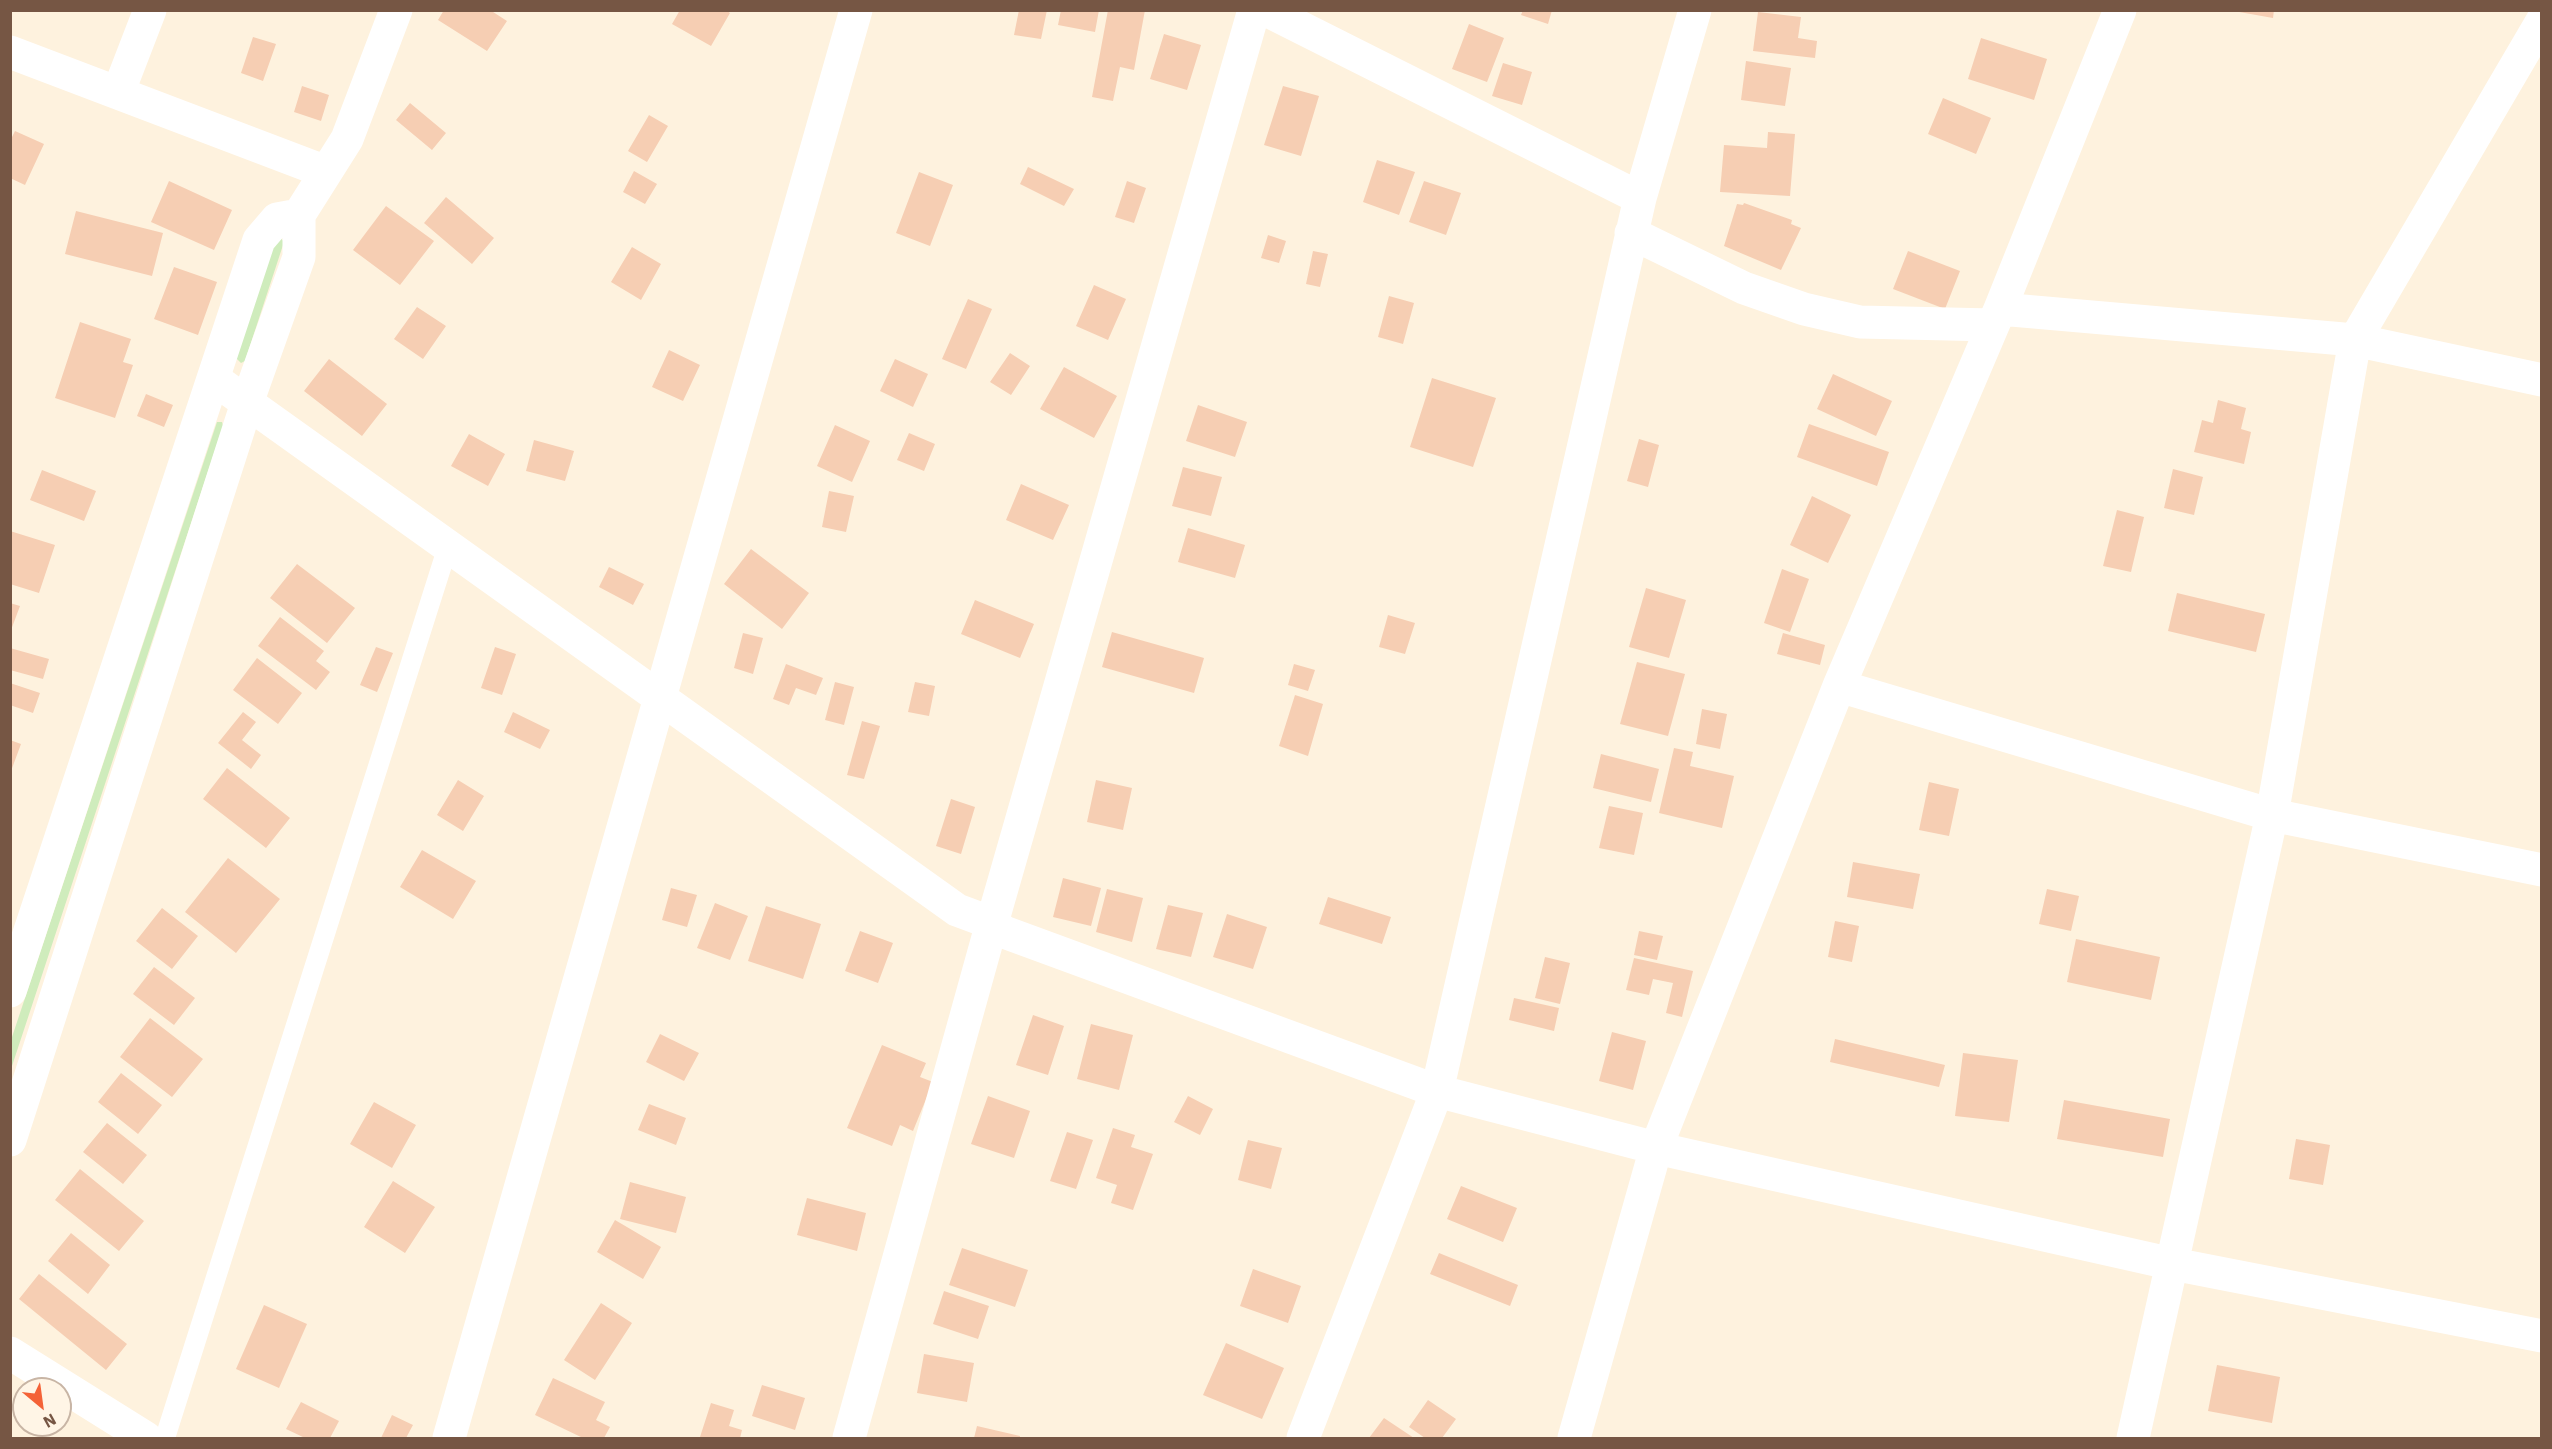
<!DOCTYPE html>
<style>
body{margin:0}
#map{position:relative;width:2552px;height:1449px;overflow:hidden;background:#fef2de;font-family:"IBM Plex Sans",sans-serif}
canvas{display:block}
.frame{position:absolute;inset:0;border:12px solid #765644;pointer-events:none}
.north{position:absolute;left:12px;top:1377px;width:60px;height:60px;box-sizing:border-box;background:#fff5e6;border:2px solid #c8b5a5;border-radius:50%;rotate:151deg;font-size:16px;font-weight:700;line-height:24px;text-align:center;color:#765644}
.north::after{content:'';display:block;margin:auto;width:21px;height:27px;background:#f46237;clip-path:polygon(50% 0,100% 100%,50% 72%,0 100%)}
</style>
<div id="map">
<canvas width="2552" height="1449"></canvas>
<div class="frame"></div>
<div class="north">N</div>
</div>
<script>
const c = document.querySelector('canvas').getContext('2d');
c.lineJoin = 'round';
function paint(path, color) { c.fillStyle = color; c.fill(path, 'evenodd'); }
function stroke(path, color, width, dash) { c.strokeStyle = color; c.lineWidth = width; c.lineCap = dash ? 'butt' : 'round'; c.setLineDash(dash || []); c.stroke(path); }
paint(new Path2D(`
 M 280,237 L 284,242 L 245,361 L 241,363 L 236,358 L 276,239 Z
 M 217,422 L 222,422 L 223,426 L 11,1069 L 11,1040 Z`), '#cfecbc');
paint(new Path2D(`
 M 444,10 L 490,10 L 507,21 L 487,51 L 438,20 Z
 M 680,10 L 726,10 L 730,13 L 711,46 L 672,24 Z
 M 1019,10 L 1047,10 L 1041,39 L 1014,35 Z
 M 1061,10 L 1099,10 L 1095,32 L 1058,25 Z
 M 1108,10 L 1145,10 L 1134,70 L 1120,67 L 1113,101 L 1092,97 Z
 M 1523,10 L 1552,10 L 1548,24 L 1521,15 Z
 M 2228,10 L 2274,10 L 2273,18 Z
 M 1758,12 L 1801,17 L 1798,38 L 1817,41 L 1815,58 L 1753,51 Z
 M 1469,24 L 1504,38 L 1487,82 L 1452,69 Z
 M 1164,34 L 1201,45 L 1187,90 L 1150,79 Z
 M 253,37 L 276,44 L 263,81 L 241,73 Z
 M 1981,38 L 2047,59 L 2034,100 L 1968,79 Z
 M 1746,61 L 1791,68 L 1785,106 L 1741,100 Z
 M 1503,63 L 1532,72 L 1522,105 L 1492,96 Z
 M 302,86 L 329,95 L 321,121 L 294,112 Z
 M 1283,86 L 1319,96 L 1301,156 L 1264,145 Z
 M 1943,98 L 1991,118 L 1976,154 L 1928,134 Z
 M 410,103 L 446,133 L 432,150 L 396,120 Z
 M 649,115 L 668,126 L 647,162 L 628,151 Z
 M 15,131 L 44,144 L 25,185 L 10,178 L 10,141 Z
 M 1768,132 L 1795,134 L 1790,196 L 1720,192 L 1724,145 L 1767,148 Z
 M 1377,160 L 1415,172 L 1399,215 L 1363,202 Z
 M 1028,167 L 1074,189 L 1064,206 L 1020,184 Z
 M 634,171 L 657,184 L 645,204 L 623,192 Z
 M 919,172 L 953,185 L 930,246 L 896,233 Z
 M 169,181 L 232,210 L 214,250 L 151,222 Z
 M 1127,181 L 1146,188 L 1134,223 L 1115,217 Z
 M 1424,181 L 1461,193 L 1446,235 L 1409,222 Z
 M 446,197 L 494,238 L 472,264 L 424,223 Z
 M 1744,203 L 1792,220 L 1791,224 L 1801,228 L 1781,270 L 1724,246 L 1737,204 L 1743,205 Z
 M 386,206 L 434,241 L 400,285 L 353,250 Z
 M 76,211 L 163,233 L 152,276 L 65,254 Z
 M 1268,235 L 1286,241 L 1279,263 L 1261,258 Z
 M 632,247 L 661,264 L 641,300 L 611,282 Z
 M 1313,251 L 1328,254 L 1320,287 L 1306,284 Z
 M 1908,251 L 1960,271 L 1945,309 L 1893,289 Z
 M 174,267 L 217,282 L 198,335 L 154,319 Z
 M 1094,285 L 1126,299 L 1108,340 L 1076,326 Z
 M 1389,296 L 1414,303 L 1403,344 L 1378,337 Z
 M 968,299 L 992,309 L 966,369 L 942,359 Z
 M 417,307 L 446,326 L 423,359 L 394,339 Z
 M 80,322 L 131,339 L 123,362 L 133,365 L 115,418 L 55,398 Z
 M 669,350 L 700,365 L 683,401 L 652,387 Z
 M 1010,353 L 1030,366 L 1011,395 L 990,382 Z
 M 329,359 L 387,404 L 362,436 L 304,391 Z
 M 895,359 L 928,374 L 913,407 L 880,391 Z
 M 1064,367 L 1117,396 L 1094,438 L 1040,409 Z
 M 1833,374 L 1892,401 L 1876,436 L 1817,409 Z
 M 1432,378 L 1496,398 L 1473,467 L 1410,447 Z
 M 146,394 L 173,405 L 164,427 L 137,416 Z
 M 2218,400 L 2246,408 L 2241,429 L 2251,432 L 2244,464 L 2194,452 L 2202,420 L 2213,423 Z
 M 1198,405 L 1247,422 L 1235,457 L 1186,441 Z
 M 1809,424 L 1889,452 L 1877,486 L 1797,457 Z
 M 835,425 L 870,441 L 852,482 L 817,466 Z
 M 909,433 L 935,444 L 924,471 L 897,460 Z
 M 469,434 L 505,454 L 488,486 L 451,466 Z
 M 1639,439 L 1659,445 L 1648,487 L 1627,481 Z
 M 534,440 L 574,451 L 565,481 L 526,471 Z
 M 1183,467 L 1222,477 L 1211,516 L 1172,506 Z
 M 2173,469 L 2203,477 L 2194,515 L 2164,508 Z
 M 42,470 L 96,491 L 84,521 L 30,500 Z
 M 1021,484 L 1069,505 L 1053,540 L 1006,520 Z
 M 829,491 L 854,496 L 846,532 L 822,527 Z
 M 1812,496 L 1851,515 L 1828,563 L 1790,545 Z
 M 2117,510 L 2144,517 L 2131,572 L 2103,566 Z
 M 1188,528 L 1245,545 L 1235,578 L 1178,562 Z
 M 10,531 L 55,545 L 39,593 L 10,584 Z
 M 751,549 L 809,593 L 782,629 L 724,584 Z
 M 297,564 L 355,608 L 327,643 L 270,598 Z
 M 609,567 L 644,584 L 633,605 L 599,587 Z
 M 1782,569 L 1809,579 L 1790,632 L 1764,623 Z
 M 1646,588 L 1686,600 L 1669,658 L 1629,647 Z
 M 2177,593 L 2265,614 L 2256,652 L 2168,631 Z
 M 975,600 L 1034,624 L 1020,658 L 961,634 Z
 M 10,603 L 20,606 L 11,630 L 10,630 Z
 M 1388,615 L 1415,623 L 1405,654 L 1379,647 Z
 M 280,617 L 324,651 L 316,661 L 330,672 L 316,690 L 258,646 Z
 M 1112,632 L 1204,658 L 1194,693 L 1102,667 Z
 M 743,633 L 763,638 L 753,674 L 734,668 Z
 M 1783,633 L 1825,645 L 1820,665 L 1777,654 Z
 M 376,647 L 393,653 L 377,692 L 360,685 Z
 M 495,647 L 516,654 L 502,695 L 481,688 Z
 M 10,648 L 49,659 L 43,679 L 10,670 Z
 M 257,658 L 302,693 L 278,724 L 233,690 Z
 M 1637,662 L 1685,674 L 1668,736 L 1620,724 Z
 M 786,664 L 823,678 L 816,695 L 796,688 L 789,705 L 773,699 Z
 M 1294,664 L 1315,670 L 1308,691 L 1288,685 Z
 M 835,682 L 854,687 L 844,725 L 825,720 Z
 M 915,682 L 935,686 L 929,716 L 908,712 Z
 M 10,683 L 40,693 L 33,713 L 10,705 Z
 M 1295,695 L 1323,704 L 1308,756 L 1279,746 Z
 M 1702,709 L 1727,714 L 1720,749 L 1696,744 Z
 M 243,712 L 256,722 L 242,740 L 261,755 L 251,769 L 218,743 Z
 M 513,712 L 550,730 L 540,749 L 504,732 Z
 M 862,721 L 880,726 L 864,779 L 847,775 Z
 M 10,740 L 21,744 L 11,771 L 10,771 Z
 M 1674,748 L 1693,752 L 1690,766 L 1734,776 L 1722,828 L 1659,813 Z
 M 1601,754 L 1659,769 L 1651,802 L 1593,788 Z
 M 227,768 L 290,818 L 266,848 L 203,799 Z
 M 458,780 L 484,796 L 463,831 L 437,815 Z
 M 1096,780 L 1132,788 L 1123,830 L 1087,822 Z
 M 1929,782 L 1959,789 L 1949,836 L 1919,830 Z
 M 951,799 L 975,807 L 961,854 L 936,846 Z
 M 1609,806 L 1643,813 L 1634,855 L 1599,848 Z
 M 422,850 L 476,881 L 453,919 L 400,887 Z
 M 228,858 L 280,899 L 236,953 L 185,912 Z
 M 1853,862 L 1920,874 L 1913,909 L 1847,897 Z
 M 1063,878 L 1101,888 L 1091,926 L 1053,917 Z
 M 671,888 L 697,895 L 687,927 L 662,920 Z
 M 1107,889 L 1143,898 L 1132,942 L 1096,932 Z
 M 2047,889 L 2079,896 L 2071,931 L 2039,924 Z
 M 1328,897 L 1391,917 L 1382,944 L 1319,924 Z
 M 715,903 L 748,916 L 730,960 L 697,948 Z
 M 1168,905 L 1203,913 L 1191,957 L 1156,949 Z
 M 766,906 L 821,924 L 803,979 L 748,961 Z
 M 162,908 L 198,936 L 172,969 L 136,941 Z
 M 1227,914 L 1267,927 L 1253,969 L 1213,957 Z
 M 1835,921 L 1859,926 L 1852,962 L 1828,957 Z
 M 860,931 L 893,943 L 878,983 L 845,971 Z
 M 1639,931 L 1663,936 L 1657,960 L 1634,955 Z
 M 2076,939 L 2160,957 L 2151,1000 L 2067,982 Z
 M 1545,957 L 1570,963 L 1560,1004 L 1535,998 Z
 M 1634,958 L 1693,971 L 1682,1017 L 1666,1013 L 1673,983 L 1653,979 L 1649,995 L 1626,990 Z
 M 154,967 L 195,998 L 174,1025 L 133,994 Z
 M 1514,998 L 1559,1008 L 1554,1031 L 1509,1020 Z
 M 1033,1015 L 1064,1026 L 1048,1075 L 1016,1065 Z
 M 150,1018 L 203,1059 L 172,1097 L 120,1057 Z
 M 1091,1024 L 1133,1035 L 1119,1090 L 1077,1079 Z
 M 1612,1032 L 1646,1041 L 1633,1090 L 1599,1081 Z
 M 660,1034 L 699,1053 L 684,1081 L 646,1062 Z
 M 1835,1039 L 1945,1065 L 1939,1087 L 1830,1062 Z
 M 882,1045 L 926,1063 L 920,1077 L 933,1082 L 913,1131 L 900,1125 L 892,1146 L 847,1128 Z
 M 1963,1053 L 2018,1060 L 2009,1122 L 1955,1116 Z
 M 121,1073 L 162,1105 L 138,1134 L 98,1102 Z
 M 988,1096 L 1030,1111 L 1014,1158 L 971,1144 Z
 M 1188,1096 L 1213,1109 L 1200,1135 L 1174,1122 Z
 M 2064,1100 L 2170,1119 L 2163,1157 L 2057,1139 Z
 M 374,1102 L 416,1125 L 392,1168 L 350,1144 Z
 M 649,1104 L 686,1118 L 676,1145 L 638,1130 Z
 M 107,1123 L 147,1155 L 123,1184 L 83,1152 Z
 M 1113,1128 L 1135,1135 L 1131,1147 L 1153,1154 L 1133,1210 L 1111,1203 L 1117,1185 L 1096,1178 Z
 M 1067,1132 L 1093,1140 L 1076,1189 L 1050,1181 Z
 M 2296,1139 L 2330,1145 L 2323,1185 L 2289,1179 Z
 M 1248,1140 L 1282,1148 L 1271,1189 L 1238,1180 Z
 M 80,1169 L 144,1221 L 119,1251 L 55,1200 Z
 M 393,1181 L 435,1207 L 405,1253 L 364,1227 Z
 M 630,1182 L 686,1197 L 676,1233 L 620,1219 Z
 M 1461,1186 L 1517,1208 L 1503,1242 L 1447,1219 Z
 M 807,1198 L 866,1213 L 857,1251 L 797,1235 Z
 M 615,1220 L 661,1247 L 643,1279 L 597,1252 Z
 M 71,1233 L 110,1265 L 88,1294 L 48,1261 Z
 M 962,1248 L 1028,1270 L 1015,1307 L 949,1285 Z
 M 1439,1253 L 1518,1285 L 1510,1306 L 1430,1274 Z
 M 1253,1269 L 1301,1286 L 1288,1323 L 1240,1306 Z
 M 39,1274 L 127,1344 L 106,1370 L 19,1299 Z
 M 944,1291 L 989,1306 L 978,1339 L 933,1324 Z
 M 601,1303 L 632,1323 L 595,1380 L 564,1360 Z
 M 264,1305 L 307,1324 L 279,1388 L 236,1369 Z
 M 1226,1343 L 1284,1368 L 1262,1419 L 1203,1395 Z
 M 924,1354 L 974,1363 L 967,1402 L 917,1393 Z
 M 2217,1365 L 2280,1377 L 2272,1423 L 2208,1411 Z
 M 553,1378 L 605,1402 L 596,1420 L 610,1427 L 604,1438 L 583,1438 L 535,1415 Z
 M 762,1385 L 805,1398 L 795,1430 L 752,1416 Z
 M 1428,1400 L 1456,1419 L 1442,1438 L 1425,1438 L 1409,1427 Z
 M 301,1402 L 339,1421 L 330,1438 L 305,1438 L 286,1429 Z
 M 711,1403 L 734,1410 L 729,1426 L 742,1430 L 740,1438 L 700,1437 Z
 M 392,1415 L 413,1425 L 406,1438 L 381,1438 Z
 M 1384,1418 L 1414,1438 L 1369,1438 Z
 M 977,1426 L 1020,1436 L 1020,1438 L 974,1438 Z`), '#f6ceb3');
stroke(new Path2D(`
 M 165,1438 L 448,546`), '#fff', 20);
stroke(new Path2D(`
 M 1266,10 L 1640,198
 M 10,52 L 326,172
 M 118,93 L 150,10
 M 1631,233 L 1744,288 L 1804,309 L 1860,322 L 1993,325
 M 2000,309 L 2355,340 L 2542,380
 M 214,379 L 957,910 L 992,923 L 1004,932 L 1437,1091 L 1656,1148 L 2173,1264 L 2542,1336
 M 1839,686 L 2272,815 L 2542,870
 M 10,991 L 259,240 L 277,219 L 299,215
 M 10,1140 L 247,403 L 299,257 L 299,215 L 347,139 L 396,10
 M 10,1353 L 146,1438
 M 449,1438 L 856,10
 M 849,1438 L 992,923 L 1254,10
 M 1303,1438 L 1437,1091 L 1640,198 L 1695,10
 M 1574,1438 L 1656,1148 L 1839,686 L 2000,309 L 2120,10
 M 2133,1438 L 2272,815 L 2355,340 L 2542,21`), '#fff', 33);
</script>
